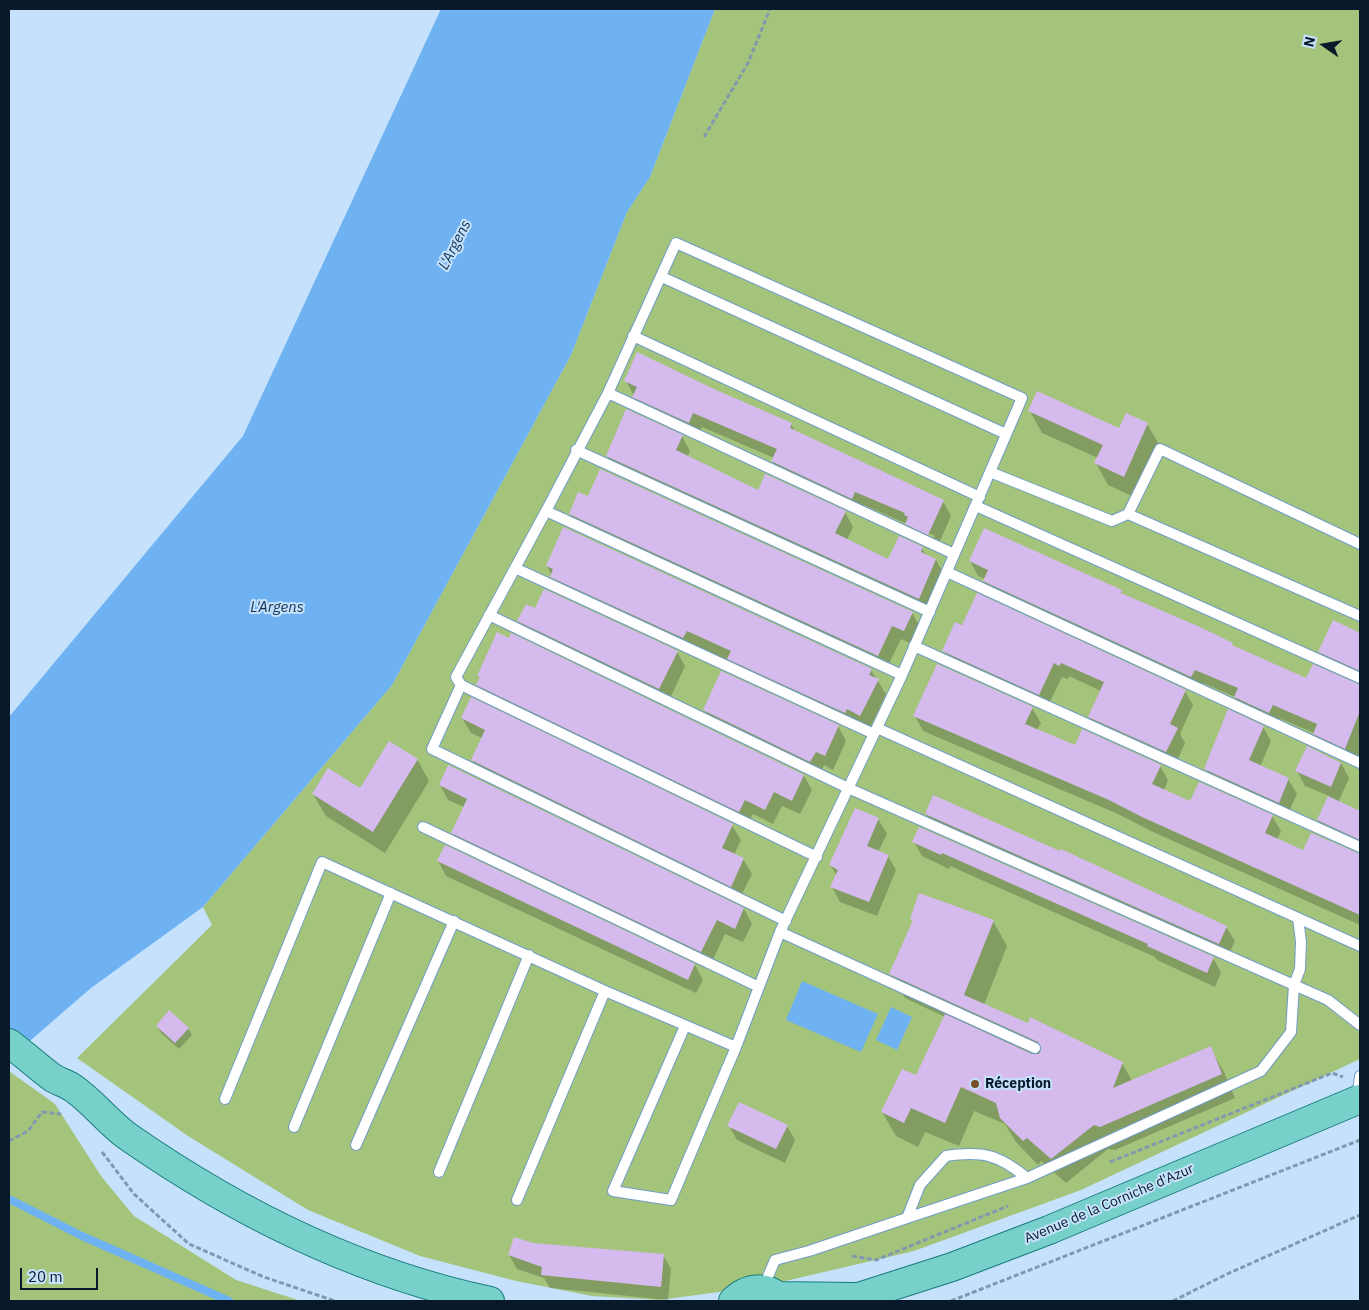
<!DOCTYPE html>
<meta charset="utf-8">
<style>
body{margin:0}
#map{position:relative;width:1369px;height:1310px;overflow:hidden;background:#c6e1fc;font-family:"IBM Plex Sans",sans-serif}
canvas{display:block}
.frame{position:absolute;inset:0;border:10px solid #081a29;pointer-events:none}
.north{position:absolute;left:1299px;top:20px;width:50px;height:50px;-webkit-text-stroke:4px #c6e1fc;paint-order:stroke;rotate:283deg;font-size:14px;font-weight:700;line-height:20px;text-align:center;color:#081a29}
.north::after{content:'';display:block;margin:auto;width:18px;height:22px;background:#081a29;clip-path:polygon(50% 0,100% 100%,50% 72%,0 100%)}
.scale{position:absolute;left:20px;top:1268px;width:78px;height:22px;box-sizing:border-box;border:2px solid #081a29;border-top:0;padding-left:6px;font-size:15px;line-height:18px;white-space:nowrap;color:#081a29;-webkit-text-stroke:4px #c6e1fc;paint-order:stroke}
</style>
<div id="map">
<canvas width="1369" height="1310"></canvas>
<div class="frame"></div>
<div class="north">N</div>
<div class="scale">20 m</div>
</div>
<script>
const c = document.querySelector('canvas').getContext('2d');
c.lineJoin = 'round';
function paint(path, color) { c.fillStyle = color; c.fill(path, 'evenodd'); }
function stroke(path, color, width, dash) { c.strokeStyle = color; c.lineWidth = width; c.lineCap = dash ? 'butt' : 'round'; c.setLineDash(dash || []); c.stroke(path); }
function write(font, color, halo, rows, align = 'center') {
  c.font = font + ' "IBM Plex Sans",sans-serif'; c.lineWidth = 4; c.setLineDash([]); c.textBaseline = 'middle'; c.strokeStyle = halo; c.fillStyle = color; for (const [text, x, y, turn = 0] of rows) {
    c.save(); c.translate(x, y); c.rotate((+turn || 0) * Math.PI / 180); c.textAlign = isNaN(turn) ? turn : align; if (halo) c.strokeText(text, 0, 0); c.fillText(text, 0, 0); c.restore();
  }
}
paint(new Path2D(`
 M 715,9 L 1360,9 L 1360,1059 L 1081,1190 L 914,1251 L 764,1286 L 659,1300 L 592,1296 L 516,1281 L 420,1256 L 308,1210 L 188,1136 L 77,1058 L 212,925 L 203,907 L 392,685 L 571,355 L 627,212 L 650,177 Z
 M 9,1071 L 55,1104 L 101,1176 L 134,1216 L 236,1280 L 301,1301 L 9,1301 Z`), '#a4c47b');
paint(new Path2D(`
 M 441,9 L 715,9 L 650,177 L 627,212 L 571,355 L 392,685 L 203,907 L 91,988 L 9,1059 L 9,717 L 243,436 Z
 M 802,981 L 878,1014 L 861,1052 L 786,1020 Z
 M 891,1007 L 912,1017 L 897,1050 L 876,1040 Z`), '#6eb2f2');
paint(new Path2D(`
 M 626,381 L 713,390 L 791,424 L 796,433 L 943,501 L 951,516 L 937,548 L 915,538 L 907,524 L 864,505 L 860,513 L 781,476 L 772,461 L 774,458 L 702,427 L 697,437 L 642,411 ZM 913,526 L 935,536 L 934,538 L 913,529 Z
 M 1030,411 L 1120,430 L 1147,424 L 1160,446 L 1136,498 L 1108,485 L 1096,463 L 1098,458 L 1042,433 Z
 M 682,436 L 690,451 L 687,457 L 759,491 L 845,512 L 853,527 L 847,540 L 889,560 L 922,548 L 926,556 L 936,560 L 944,574 L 928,613 L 616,470 L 607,456 Z
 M 570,514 L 912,613 L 920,627 L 912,644 L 901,639 L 886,670 L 579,528 Z
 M 970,561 L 1121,591 L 1124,596 L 1307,680 L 1360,685 L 1360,756 L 1355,763 L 1322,748 L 1314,733 L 1281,719 L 1277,727 L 1243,711 L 1235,697 L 1203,683 L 1200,691 L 992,595 L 984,581 L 985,579 L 978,576 Z
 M 547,566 L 871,670 L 886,694 L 869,730 L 737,673 L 730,661 L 695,645 L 692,652 L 560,591 Z
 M 519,621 L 677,652 L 685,666 L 668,703 L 527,635 Z
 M 1333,622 L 1360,634 L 1360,681 L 1328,666 L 1320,652 Z
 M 956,623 L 1185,691 L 1193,705 L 1180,734 L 1185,743 L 1175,766 L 1098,731 L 1089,717 L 1101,691 L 1069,676 L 1068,679 L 1062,677 L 1047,708 L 952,666 L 944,651 Z
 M 510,640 L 804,776 L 812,790 L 800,814 L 782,806 L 773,824 L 753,814 L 747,825 L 486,699 L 478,685 L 481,679 L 479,676 Z
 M 471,699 L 732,825 L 741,840 L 734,855 L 743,859 L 752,874 L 739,900 L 480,774 L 472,760 L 482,738 L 471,733 L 462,718 Z
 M 1032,708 L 1041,723 L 1037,730 L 1076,747 L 1160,766 L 1168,780 L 1164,790 L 1191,802 L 1272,816 L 1281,831 L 1277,840 L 1304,852 L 1360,854 L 1360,925 L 1151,831 L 1118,814 L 923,731 L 915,716 Z
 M 704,710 L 838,726 L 846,741 L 833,770 L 824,765 L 819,776 L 713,725 Z
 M 1263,727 L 1271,741 L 1260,767 L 1288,779 L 1297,794 L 1287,816 L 1214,784 L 1206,769 Z
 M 417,759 L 429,781 L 385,853 L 326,816 L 313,794 L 361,790 Z
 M 1341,763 L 1349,778 L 1338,803 L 1360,813 L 1360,850 L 1327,834 L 1318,820 L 1329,796 L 1305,786 L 1297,771 Z
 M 449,766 L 744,909 L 752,924 L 743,942 L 725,934 L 710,966 L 460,847 L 452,832 L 464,807 L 448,800 L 440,785 Z
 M 926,814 L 1226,927 L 1235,941 L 1227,958 L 934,829 Z
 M 878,819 L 887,834 L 878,852 L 888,856 L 896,870 L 877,916 L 840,902 L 832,887 L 837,876 L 830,865 Z
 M 914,842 L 1213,958 L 1221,972 L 1215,987 L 1157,960 L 1155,957 L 950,866 L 949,869 L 922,856 Z
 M 445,847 L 695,965 L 703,980 L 696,993 L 446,876 L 438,861 Z
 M 920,895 L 993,921 L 1007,946 L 984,1005 L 1122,1063 L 1132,1081 L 1210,1048 L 1224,1072 L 1235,1098 L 1115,1150 L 1108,1149 L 1066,1183 L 1041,1161 L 1038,1165 L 1016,1142 L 1005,1124 L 974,1111 L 959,1146 L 925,1132 L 918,1147 L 896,1136 L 882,1112 L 916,1077 L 945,1017 L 905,998 L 891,974 L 914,922 L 912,919 Z
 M 157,1026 L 188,1028 L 192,1035 L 179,1049 L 161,1033 Z
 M 729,1126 L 787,1126 L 795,1140 L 785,1163 L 737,1140 Z
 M 532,1244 L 663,1255 L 671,1269 L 668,1300 L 550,1288 L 544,1278 L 517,1269 L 509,1255 Z`), '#0003');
stroke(new Path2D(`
 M 9,1199 L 82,1236 L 229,1301`), '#6eb2f2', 8);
paint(new Path2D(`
 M 637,352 L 714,389 L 792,423 L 790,428 L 944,500 L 928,535 L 905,524 L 908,517 L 904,515 L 905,513 L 855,492 L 852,499 L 771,461 L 777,449 L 693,413 L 689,423 L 632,397 L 637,387 L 624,381 Z
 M 1037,391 L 1119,428 L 1126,413 L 1148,423 L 1124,477 L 1094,463 L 1103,445 L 1028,411 Z
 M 626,409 L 683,435 L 676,450 L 758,490 L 765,474 L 846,511 L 835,533 L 888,559 L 899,536 L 923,547 L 921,552 L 936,559 L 919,599 L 606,456 Z
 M 600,469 L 913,612 L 904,631 L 892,626 L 878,656 L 569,514 L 578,492 L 588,496 Z
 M 563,527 L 872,669 L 869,675 L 879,679 L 860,716 L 847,709 L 845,713 L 727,659 L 731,651 L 687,631 L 683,638 L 550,577 L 553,569 L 546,566 Z
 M 984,528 L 1122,590 L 1121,593 L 1200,627 L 1233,643 L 1232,645 L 1306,678 L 1313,664 L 1360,685 L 1360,711 L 1345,749 L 1313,734 L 1317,724 L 1273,705 L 1269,713 L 1234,697 L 1238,688 L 1195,670 L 1191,677 L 983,581 L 988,570 L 969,561 Z
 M 544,589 L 678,651 L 659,689 L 517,621 L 526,604 L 535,608 Z
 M 977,593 L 1186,690 L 1170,724 L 1178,728 L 1166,752 L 1088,717 L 1104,682 L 1061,663 L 1059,666 L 1054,663 L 1039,695 L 942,651 L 955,622 L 962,625 Z
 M 1333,620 L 1360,633 L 1360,671 L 1318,652 Z
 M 497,632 L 509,638 L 511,633 L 804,775 L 792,801 L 774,792 L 765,810 L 745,800 L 739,812 L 476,685 L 480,677 L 477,676 Z
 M 937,664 L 1033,707 L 1025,724 L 1075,745 L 1082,729 L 1161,765 L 1152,784 L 1190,801 L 1199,782 L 1273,815 L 1265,833 L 1303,850 L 1311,833 L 1360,854 L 1360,915 L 1142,817 L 1109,800 L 913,716 Z
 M 721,671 L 839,725 L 825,756 L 816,752 L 810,762 L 703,710 Z
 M 471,697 L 733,824 L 722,848 L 744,858 L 731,887 L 471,760 L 485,730 L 461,718 Z
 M 1228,709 L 1264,726 L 1249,760 L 1289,778 L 1279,803 L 1204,769 Z
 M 389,741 L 418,759 L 373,832 L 312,794 L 328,768 L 360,788 Z
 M 1307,746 L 1341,763 L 1331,787 L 1295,771 Z
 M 448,765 L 744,908 L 735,929 L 717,920 L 701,952 L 451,833 L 467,799 L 439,785 Z
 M 933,795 L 1060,851 L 1061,849 L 1227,926 L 1219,944 L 925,814 Z
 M 1328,796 L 1360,811 L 1360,840 L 1317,820 Z
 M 855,808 L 879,818 L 867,846 L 889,855 L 869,902 L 830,887 L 838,870 L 829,865 Z
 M 919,827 L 1214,957 L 1207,973 L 1147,946 L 1148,944 L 942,853 L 941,855 L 912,842 Z
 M 445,845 L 695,964 L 688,980 L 437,861 Z
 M 919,893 L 994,920 L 964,995 L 1028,1023 L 1030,1017 L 1123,1062 L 1113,1088 L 1211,1046 L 1222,1074 L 1100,1127 L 1094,1125 L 1051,1159 L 1027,1138 L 1023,1141 L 1000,1118 L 996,1103 L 961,1087 L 945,1123 L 911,1108 L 904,1123 L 881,1112 L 902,1069 L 916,1075 L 945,1014 L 1032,1054 L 1039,1054 L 1041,1050 L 1038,1042 L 889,974 L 913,920 L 910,919 Z
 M 169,1010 L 189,1028 L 175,1043 L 156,1026 Z
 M 739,1102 L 788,1125 L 776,1149 L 727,1126 Z
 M 514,1237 L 533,1243 L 664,1254 L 661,1287 L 541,1275 L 542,1267 L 508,1255 Z`), '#d5baee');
const lane = new Path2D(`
 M 662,277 L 1006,434
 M 633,336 L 980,497
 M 608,393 L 954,554
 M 576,450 L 930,612
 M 990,472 L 1112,521 L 1128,514 L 1360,616
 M 976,506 L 1360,678
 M 546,511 L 456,677 L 461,685 L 817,857
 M 1128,514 L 1160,449 L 1360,544
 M 515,568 L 874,734
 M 947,572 L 1360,763
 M 489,615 L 848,788 L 1328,1000 L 1360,1025
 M 914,646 L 1360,847
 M 461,685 L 432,749 L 786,921
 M 877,728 L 1360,946
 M 423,827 L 759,987
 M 780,932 L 1035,1048
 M 685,1026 L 613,1191 L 671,1200 L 736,1047 L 780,932 L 902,675 L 1022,398 L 676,243 L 608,393 L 546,511 L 902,675
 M 225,1099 L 322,862 L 605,991 L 736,1047
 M 1357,1100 L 1360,1076
 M 294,1127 L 391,893
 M 356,1145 L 454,921
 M 439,1172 L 529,955
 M 517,1200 L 605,991
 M 907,1218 L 1027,1178
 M 763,1288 L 775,1260 L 809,1251 L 907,1218 L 920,1185 L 946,1156 C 982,1151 998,1154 1027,1178 L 1261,1071 L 1291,1032 L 1294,985 L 1300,969 L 1301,942 L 1298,918`);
const primary = new Path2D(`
 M 9,1043 C 24,1054 38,1067 53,1078 C 60,1082 67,1084 73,1088 C 93,1102 108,1122 127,1136 C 236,1212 359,1273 490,1301
 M 778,1296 L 854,1297
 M 733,1301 C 748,1286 768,1285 783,1301
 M 846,1301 L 952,1267 L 1049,1230 L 1360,1099`);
stroke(lane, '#709cc5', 12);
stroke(primary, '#167c7b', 30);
stroke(new Path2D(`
 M 704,137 L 748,63 L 770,9
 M 9,1141 L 28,1131 L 42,1112 L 61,1114
 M 102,1152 L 134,1194 L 189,1244 L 264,1277 L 335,1301
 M 1110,1162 L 1332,1073 L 1343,1077
 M 852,1256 L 876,1260 L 1008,1206
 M 951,1301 L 1360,1140
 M 1173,1301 L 1227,1274 L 1360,1215`), '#8199af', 3, [5, 2.5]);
stroke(lane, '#fff', 10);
stroke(primary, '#78d0ca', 28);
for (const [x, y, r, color] of [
 [975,1084,5,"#735029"]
]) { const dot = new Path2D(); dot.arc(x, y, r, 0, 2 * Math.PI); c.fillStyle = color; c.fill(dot); stroke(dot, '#c6e1fc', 2); }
write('bold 14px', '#081a29', '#c6e1fc', [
 ["Réception",985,1084]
], 'left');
write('14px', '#081a29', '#c6e1fc', [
 ["Avenue de la Corniche d'Azur",1109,1204,-23]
]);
write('italic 15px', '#0f3454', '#c6e1fc', [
 ["L'Argens",455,245,-63],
 ["L'Argens",277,608]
]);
</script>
